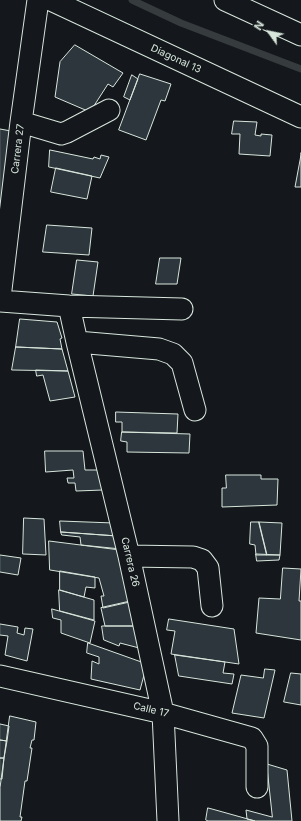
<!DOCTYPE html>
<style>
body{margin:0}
#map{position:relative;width:301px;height:821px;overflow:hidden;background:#14181c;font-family:Inter,sans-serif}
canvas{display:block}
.north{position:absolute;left:249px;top:12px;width:40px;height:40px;-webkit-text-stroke:3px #14181c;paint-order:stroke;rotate:303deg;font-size:11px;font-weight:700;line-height:16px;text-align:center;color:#d8e6dc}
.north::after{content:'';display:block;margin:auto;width:14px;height:18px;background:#d8e6dc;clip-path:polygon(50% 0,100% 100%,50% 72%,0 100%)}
</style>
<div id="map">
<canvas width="301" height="821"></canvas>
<div class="north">N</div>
</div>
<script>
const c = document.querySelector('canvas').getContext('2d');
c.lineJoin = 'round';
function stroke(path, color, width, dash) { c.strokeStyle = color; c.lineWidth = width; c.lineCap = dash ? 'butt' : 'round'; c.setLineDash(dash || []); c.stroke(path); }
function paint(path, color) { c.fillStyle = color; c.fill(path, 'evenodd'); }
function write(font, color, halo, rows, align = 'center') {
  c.font = font + ' Inter,sans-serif'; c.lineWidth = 3; c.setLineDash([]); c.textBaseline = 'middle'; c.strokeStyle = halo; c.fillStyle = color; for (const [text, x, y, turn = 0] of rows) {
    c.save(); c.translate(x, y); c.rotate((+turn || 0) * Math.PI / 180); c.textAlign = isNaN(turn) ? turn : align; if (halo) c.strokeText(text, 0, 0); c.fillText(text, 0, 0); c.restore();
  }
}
stroke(new Path2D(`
 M 132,0 L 181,23 L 301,69`), '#363b3e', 7);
const building = new Path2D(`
 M 75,45 L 123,73 L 113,87 L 108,84 L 90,112 L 55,97 L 60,62 Z
 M 140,74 L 171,84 L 165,101 L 161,100 L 146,140 L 119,130 Z
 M 132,75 L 138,79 L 130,100 L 124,97 Z
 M 234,121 L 257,122 L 255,135 L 261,136 L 261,134 L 272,135 L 270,156 L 239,154 L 240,134 L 232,134 Z
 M 0,129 L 11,131 L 1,208 L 0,208 Z
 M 50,150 L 93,159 L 94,157 L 100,159 L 101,155 L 109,157 L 100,178 L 49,167 Z
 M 301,153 L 301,187 L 295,187 L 301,155 Z
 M 56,168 L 92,176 L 87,199 L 51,192 Z
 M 47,225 L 92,228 L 89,255 L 43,252 Z
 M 160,258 L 181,258 L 177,284 L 156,284 Z
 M 77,260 L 98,262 L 93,296 L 72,294 Z
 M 20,319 L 57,322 L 62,338 L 60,339 L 62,349 L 16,347 Z
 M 16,347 L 62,349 L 68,371 L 12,370 Z
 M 36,370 L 68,371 L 75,397 L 50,401 L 43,375 L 37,376 Z
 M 116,412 L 178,414 L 177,433 L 122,432 L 122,422 L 116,422 Z
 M 122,432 L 190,434 L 189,453 L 127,452 L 127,442 L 121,441 Z
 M 45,451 L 83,451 L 85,470 L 99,470 L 103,490 L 76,491 L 75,483 L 68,483 L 67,478 L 74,478 L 73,470 L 46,472 Z
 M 226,475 L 261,475 L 261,479 L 278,479 L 277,505 L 222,507 L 222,488 L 226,488 Z
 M 24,518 L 44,519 L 46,555 L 23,554 Z
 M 60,521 L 114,523 L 117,536 L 61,532 Z
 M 251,522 L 259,522 L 267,555 L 256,555 L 255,545 L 250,544 Z
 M 259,522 L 282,523 L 280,555 L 267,555 Z
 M 61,532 L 117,536 L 121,549 L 81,545 L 80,537 L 62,535 Z
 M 49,541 L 120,550 L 134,601 L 103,608 L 101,596 L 104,596 L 99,578 L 50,570 Z
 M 256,554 L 280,555 L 279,560 L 257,561 Z
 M 0,555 L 21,558 L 18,575 L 0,572 Z
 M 283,568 L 301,569 L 299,601 L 301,601 L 301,640 L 256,633 L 259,598 L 280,599 Z
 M 60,571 L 95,577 L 95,588 L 86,587 L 84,597 L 60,590 Z
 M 59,590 L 94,600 L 94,620 L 60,611 Z
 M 132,601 L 139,626 L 105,626 L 101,608 Z
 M 52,609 L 95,621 L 90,643 L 61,633 L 61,620 L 53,618 Z
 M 169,619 L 234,629 L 239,664 L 171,654 L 175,631 L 167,630 Z
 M 0,624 L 18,627 L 17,633 L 24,635 L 25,628 L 33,629 L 27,661 L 5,655 L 8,636 L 0,635 Z
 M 102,626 L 139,626 L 143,649 L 120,643 L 119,646 L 104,640 Z
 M 88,643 L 147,664 L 140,690 L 91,679 L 92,661 L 99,664 L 99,657 L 87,653 Z
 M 175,655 L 225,662 L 223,673 L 234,674 L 232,684 L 179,676 Z
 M 265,669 L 275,670 L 264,718 L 232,713 L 241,675 L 263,678 Z
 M 291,673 L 301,674 L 301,705 L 284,702 Z
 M 10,716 L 36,722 L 34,740 L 32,740 L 30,748 L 32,748 L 27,781 L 25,781 L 20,817 L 22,817 L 21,821 L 0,821 L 0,788 Z
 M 0,724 L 9,726 L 7,741 L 0,740 Z
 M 0,740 L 7,741 L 4,758 L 0,758 Z
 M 0,758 L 4,758 L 2,779 L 0,779 Z
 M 267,764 L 287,770 L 292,821 L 255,821 L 247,819 L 246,810 L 272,817 Z
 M 208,808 L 212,809 L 255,821 L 208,821 L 206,820 Z`);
paint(building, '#2c363c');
stroke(building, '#d8e6dc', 1);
const minor = new Path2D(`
 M 51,0 L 301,117
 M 225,0 L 301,35
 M 21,122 L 61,134 L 67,132 L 109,110
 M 0,298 L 21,122 L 38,0
 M 0,301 L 69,306 L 182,309
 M 69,306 L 77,342 L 129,556 L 163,713 L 168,821
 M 77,342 L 159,349 L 173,354 L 182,363 L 195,410
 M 129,556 L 193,557 L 202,560 L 208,568 L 212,606
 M 0,676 L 163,713 L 252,738 L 257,746 L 257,787`);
stroke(minor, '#d8e6dc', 23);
stroke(minor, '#14181c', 21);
write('10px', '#d8e6dc', '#14181c', [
 ["Diagonal 13",176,59,25],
 ["Carrera 27",18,149,-83],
 ["Carrera 26",130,562,77],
 ["Calle 17",151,710,13]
]);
</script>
